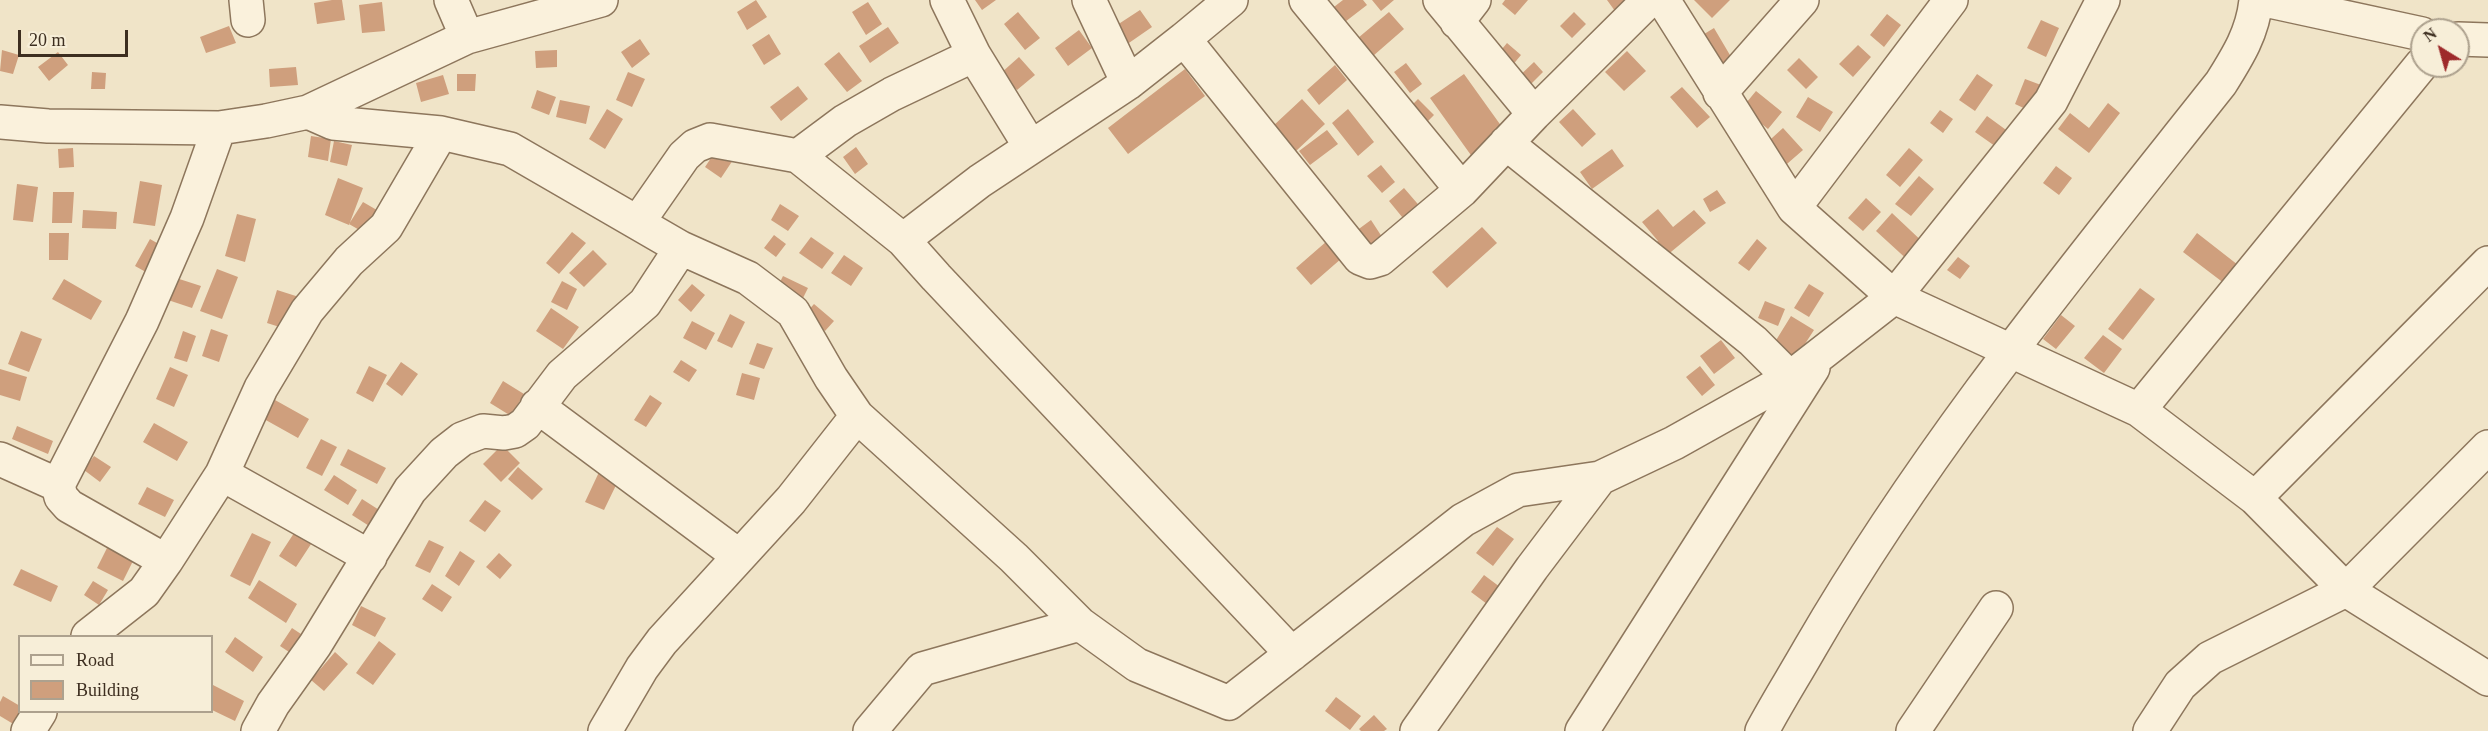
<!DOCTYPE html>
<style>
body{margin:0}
#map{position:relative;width:2488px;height:731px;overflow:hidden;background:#f0e4c8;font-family:"Times New Roman",serif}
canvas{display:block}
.legend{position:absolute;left:18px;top:635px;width:195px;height:78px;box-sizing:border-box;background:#f7eed8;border:2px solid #ada18e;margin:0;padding:8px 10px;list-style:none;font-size:18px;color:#3d2e20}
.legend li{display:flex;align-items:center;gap:12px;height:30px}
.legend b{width:30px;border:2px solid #ada18e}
.north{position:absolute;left:2410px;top:18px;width:60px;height:60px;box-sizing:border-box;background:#f7eed8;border:2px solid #ada18e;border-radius:50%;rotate:323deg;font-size:16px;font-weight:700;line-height:24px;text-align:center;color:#3d2e20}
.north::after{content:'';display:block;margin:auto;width:21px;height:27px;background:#9e2a2b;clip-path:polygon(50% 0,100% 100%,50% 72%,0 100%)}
.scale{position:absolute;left:18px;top:30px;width:110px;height:27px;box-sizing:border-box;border:3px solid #3d2e20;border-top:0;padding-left:8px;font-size:18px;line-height:21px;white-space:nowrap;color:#3d2e20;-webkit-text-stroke:4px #f7eed8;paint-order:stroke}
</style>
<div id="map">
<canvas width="2488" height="731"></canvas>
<ul class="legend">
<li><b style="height:8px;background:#faf1dc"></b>Road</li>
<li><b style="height:16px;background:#cf9f7d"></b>Building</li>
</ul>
<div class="north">N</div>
<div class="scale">20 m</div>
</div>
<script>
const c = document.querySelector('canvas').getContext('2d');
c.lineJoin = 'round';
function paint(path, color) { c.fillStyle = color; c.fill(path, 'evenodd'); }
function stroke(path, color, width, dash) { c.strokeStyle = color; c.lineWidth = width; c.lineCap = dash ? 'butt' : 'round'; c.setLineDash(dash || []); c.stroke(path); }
paint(new Path2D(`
 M 332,0 L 342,0 L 345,20 L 317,24 L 314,3 Z
 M 756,0 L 767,17 L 747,30 L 737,12 Z
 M 975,0 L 996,0 L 982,10 Z
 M 1343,0 L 1363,0 L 1367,5 L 1341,25 L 1330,10 Z
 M 1372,0 L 1394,0 L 1381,11 Z
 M 1505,0 L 1528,0 L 1515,15 L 1502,4 Z
 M 1607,0 L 1631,0 L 1620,18 Z
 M 1694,0 L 1730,0 L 1712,18 Z
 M 382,2 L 385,31 L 362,33 L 359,5 Z
 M 868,2 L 882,24 L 866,35 L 852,12 Z
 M 1140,10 L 1152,27 L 1126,45 L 1114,27 Z
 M 1018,12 L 1040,38 L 1025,50 L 1004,24 Z
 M 1389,12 L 1404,29 L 1373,56 L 1358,38 Z
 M 1574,12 L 1586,24 L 1572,38 L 1560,26 Z
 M 1887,14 L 1901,25 L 1884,47 L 1870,35 Z
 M 2041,20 L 2059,28 L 2046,57 L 2027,48 Z
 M 229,26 L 236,43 L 206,53 L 200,37 Z
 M 888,27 L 899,43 L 870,63 L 859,46 Z
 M 1714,28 L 1737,67 L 1720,77 L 1696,39 Z
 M 1079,30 L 1092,48 L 1068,66 L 1055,48 Z
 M 769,34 L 781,54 L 764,65 L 752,45 Z
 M 640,39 L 650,54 L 632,68 L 621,52 Z
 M 1507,43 L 1521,55 L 1511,67 L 1497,55 Z
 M 1858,45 L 1871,57 L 1853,77 L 1839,64 Z
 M 2,50 L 19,55 L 13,74 L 0,71 Z
 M 557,50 L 557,67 L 536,68 L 535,51 Z
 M 1627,51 L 1646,71 L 1624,91 L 1605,72 Z
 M 58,52 L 68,65 L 49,81 L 38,67 Z
 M 839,52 L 862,81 L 847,92 L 824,64 Z
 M 1019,57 L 1035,75 L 1017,90 L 1001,73 Z
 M 1799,58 L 1818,77 L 1806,89 L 1787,70 Z
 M 1534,62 L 1543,72 L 1524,91 L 1514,81 Z
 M 1406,63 L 1422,84 L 1410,93 L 1394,72 Z
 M 1335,65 L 1347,80 L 1319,105 L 1307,90 Z
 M 296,67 L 298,85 L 270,87 L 269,69 Z
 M 1185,69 L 1205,96 L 1128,154 L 1108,128 Z
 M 92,72 L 106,73 L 105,89 L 91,89 Z
 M 628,72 L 645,79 L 632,107 L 616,100 Z
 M 457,74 L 476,74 L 475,91 L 457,91 Z
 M 1464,74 L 1507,134 L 1473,158 L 1430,98 Z
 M 1977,74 L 1993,85 L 1975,111 L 1959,100 Z
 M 443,75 L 449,94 L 421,102 L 416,83 Z
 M 2025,79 L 2041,85 L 2030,111 L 2015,104 Z
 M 798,86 L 808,99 L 781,121 L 770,107 Z
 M 1682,87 L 1710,117 L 1697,128 L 1670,97 Z
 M 537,90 L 556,97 L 549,115 L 531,108 Z
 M 1756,91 L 1782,112 L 1768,129 L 1742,108 Z
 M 1808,97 L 1833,112 L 1820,132 L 1796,117 Z
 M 1302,99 L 1325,124 L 1296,151 L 1273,126 Z
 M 1418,99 L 1434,115 L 1424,125 L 1408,109 Z
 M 560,100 L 590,106 L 586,124 L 556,117 Z
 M 2108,103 L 2120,113 L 2089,153 L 2058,129 L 2070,113 L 2089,128 Z
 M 607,109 L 623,119 L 605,149 L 589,139 Z
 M 1348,109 L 1374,142 L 1358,156 L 1332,123 Z
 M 1573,109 L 1596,134 L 1582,147 L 1559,122 Z
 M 1940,110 L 1953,119 L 1943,133 L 1930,123 Z
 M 1987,116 L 2013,135 L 2002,151 L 1975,132 Z
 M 1783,128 L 1803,150 L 1780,170 L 1761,148 Z
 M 1327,130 L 1338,144 L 1310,165 L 1299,151 Z
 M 311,136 L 331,139 L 328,161 L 308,157 Z
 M 334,141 L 352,145 L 347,166 L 330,162 Z
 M 856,147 L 868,164 L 855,174 L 843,157 Z
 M 73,148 L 74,167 L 59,168 L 58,149 Z
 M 1909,148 L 1923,160 L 1900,187 L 1886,175 Z
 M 717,149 L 733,160 L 721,178 L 705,167 Z
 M 1612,149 L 1624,166 L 1592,189 L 1580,172 Z
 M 1381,165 L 1395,182 L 1382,193 L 1367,176 Z
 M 2056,166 L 2072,178 L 2059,195 L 2043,183 Z
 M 1919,176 L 1934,189 L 1911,216 L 1895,204 Z
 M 338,178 L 363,188 L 349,225 L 325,215 Z
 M 140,181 L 162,185 L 155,226 L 133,223 Z
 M 17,184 L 38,187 L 33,222 L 13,220 Z
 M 1404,188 L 1423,210 L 1407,223 L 1389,201 Z
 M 1717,190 L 1726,203 L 1710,212 L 1703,199 Z
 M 53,192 L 74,192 L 72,223 L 52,223 Z
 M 1866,198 L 1881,212 L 1863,231 L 1848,218 Z
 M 363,202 L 382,213 L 368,235 L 349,224 Z
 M 780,204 L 799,216 L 788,231 L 771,220 Z
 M 1658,209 L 1673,227 L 1694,210 L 1706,223 L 1660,261 L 1649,248 L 1658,241 L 1642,222 Z
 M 83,210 L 117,212 L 116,229 L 82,228 Z
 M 1892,213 L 1927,246 L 1911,263 L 1876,231 Z
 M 237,214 L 256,219 L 245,262 L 225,256 Z
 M 1371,220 L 1384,240 L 1365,253 L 1352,234 Z
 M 1482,227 L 1497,243 L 1447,288 L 1432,272 Z
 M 572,232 L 586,243 L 559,274 L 546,263 Z
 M 49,233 L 69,233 L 68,260 L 49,260 Z
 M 2197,233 L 2247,272 L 2233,290 L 2183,252 Z
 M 774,235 L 786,244 L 776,257 L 764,248 Z
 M 811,237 L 834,253 L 822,269 L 799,253 Z
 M 150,239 L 169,250 L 153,276 L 135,266 Z
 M 1757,239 L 1767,248 L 1749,271 L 1738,263 Z
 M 1327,241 L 1342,258 L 1311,285 L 1296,268 Z
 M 593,250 L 607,264 L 584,287 L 569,273 Z
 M 844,255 L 863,268 L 851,286 L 831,273 Z
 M 1958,257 L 1970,266 L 1960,279 L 1947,270 Z
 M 217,269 L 238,277 L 222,319 L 200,311 Z
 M 170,276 L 201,286 L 192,308 L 162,298 Z
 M 783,276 L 808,288 L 800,304 L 775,292 Z
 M 64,279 L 102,301 L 91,320 L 52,299 Z
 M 562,281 L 577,289 L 567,310 L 551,302 Z
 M 692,284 L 705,295 L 691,312 L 678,300 Z
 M 1809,284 L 1824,293 L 1809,317 L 1794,308 Z
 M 2140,288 L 2155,299 L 2123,340 L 2108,329 Z
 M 277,290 L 299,297 L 289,330 L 267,323 Z
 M 1765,301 L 1785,309 L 1778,326 L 1758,318 Z
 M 814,304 L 834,321 L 825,331 L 805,314 Z
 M 551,308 L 579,327 L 563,349 L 536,331 Z
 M 730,314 L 745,322 L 732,348 L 717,341 Z
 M 2061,315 L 2075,326 L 2056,349 L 2043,339 Z
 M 1791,316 L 1814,330 L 1792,364 L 1770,350 Z
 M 692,321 L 715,333 L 706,350 L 683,338 Z
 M 211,329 L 228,335 L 219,362 L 202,356 Z
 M 21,331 L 42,339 L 29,372 L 8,364 Z
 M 183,331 L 196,336 L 187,362 L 174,358 Z
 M 2103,335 L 2122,349 L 2104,373 L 2084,358 Z
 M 1721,340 L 1735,358 L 1714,374 L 1700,356 Z
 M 757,343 L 773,348 L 764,369 L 749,364 Z
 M 681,360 L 697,370 L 689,382 L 673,372 Z
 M 401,362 L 418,374 L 402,396 L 386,384 Z
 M 369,366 L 387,375 L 373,402 L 356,393 Z
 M 1700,366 L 1715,385 L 1702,396 L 1686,377 Z
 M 170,367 L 188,375 L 174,407 L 156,399 Z
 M 0,369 L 27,377 L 20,401 L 0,395 Z
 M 742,373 L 760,378 L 754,400 L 736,395 Z
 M 503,381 L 524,394 L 511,416 L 490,403 Z
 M 650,395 L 662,403 L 646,427 L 634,420 Z
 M 275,400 L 309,419 L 298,438 L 264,419 Z
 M 154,423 L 188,442 L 177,461 L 143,442 Z
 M 17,426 L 53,441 L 48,454 L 12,439 Z
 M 321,439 L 337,447 L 322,476 L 306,468 Z
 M 502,445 L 520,463 L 501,482 L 483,464 Z
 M 348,449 L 386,468 L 377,484 L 340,465 Z
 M 94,456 L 111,467 L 100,482 L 84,470 Z
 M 518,467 L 543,489 L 532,500 L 508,479 Z
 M 600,470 L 619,479 L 604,510 L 585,502 Z
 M 334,475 L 357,490 L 348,505 L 324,490 Z
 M 147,487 L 174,500 L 165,517 L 138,504 Z
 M 362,499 L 387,515 L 377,531 L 352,515 Z
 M 485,500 L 501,511 L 485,532 L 469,521 Z
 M 298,527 L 315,538 L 296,567 L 279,556 Z
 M 1497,527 L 1514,539 L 1493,566 L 1476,553 Z
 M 252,533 L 271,542 L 250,586 L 230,576 Z
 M 429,540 L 444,547 L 430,573 L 415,566 Z
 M 107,548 L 133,561 L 123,581 L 97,568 Z
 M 460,551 L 475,561 L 459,586 L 445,576 Z
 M 499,553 L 512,565 L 500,579 L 486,567 Z
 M 21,569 L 58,586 L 51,602 L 13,585 Z
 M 1484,575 L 1504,590 L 1491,607 L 1471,592 Z
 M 259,580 L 297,604 L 286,623 L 248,598 Z
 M 93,581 L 108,590 L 99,605 L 84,595 Z
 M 432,584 L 452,597 L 442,612 L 422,599 Z
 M 361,606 L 386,618 L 375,637 L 352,625 Z
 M 292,628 L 307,638 L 295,656 L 280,646 Z
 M 235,637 L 263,657 L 253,672 L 225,652 Z
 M 379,641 L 396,654 L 373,685 L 356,673 Z
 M 335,652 L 348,664 L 324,691 L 311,680 Z
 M 213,685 L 244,701 L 235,721 L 212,710 Z
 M 3,696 L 20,706 L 20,712 L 23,712 L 15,725 L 0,716 L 0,702 Z
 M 1336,697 L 1361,716 L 1350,730 L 1325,711 Z
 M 1374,715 L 1387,729 L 1384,731 L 1361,731 L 1359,729 Z`), '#cf9f7d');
const minor = new Path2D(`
 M 246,0 L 248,20
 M 451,0 L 467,37
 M 947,0 L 974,55 L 1030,146
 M 1089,0 L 1128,83
 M 1231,0 L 1184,39 L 1360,258 L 1370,262 L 1380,259 L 1462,190 L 1534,114 L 1649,0
 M 1306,0 L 1462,190
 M 1440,0 L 1534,114
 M 1663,0 L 1794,208 L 1894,297 L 2139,410 L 2255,498 L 2346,590 L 2488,679
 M 2265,0 L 2422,34
 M 1457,22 L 1474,0
 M 2458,39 L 2488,40
 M 1720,93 L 1802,0
 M 308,112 L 333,123 L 441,133 L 510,149 L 681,248 L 748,278 L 793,312 L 831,378 L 857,416 L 1014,558 L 1080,624 L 1137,665 L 1229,703 L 1463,520 L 1518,490 L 1600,478 L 1674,443 L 1790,378 L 1894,297 L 2051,101 L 2103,0
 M 0,122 L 48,126 L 219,128 L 266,121 L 308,112 L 467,37 L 601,0
 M 1506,143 L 1753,341 L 1790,378
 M 798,156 L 845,121 L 892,94 L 974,55
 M 1794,208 L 1951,0
 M 638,222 L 684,156 L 695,146 L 710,140 L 798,156 L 903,240 L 936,277 L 1292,654
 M 903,240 L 980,181 L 1128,83 L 1184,39
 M 537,406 L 739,556
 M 2139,410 L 2422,64
 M 0,459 L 58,485
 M 222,474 L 370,557
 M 2255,498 L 2488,263
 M 166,561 L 69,506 L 61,497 L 58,485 L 142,321 L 187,218 L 219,128
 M 88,636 L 144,592 L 166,561 L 222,474 L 261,388 L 307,311 L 349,261 L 386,227 L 441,133
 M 28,731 L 40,712
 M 258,731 L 273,704 L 315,645 L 410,490 L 444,453 L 462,439 L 483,431 L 504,433 L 515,431 L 525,424 L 562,375 L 645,303 L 681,248
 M 605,731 L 642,668 L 662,641 L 791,500 L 857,416
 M 870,731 L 922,669 L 1080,624
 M 1417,731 L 1532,568 L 1600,478
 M 1582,731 L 1813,368
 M 1762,731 C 1777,703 1794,676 1810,648 C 1927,446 2076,266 2221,83 C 2238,56 2253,32 2256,0
 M 1913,731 L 1996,608
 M 2150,731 L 2180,685 L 2210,658 L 2346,590 L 2488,447`);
stroke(minor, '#8d765c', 36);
stroke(minor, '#faf1dc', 33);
</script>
